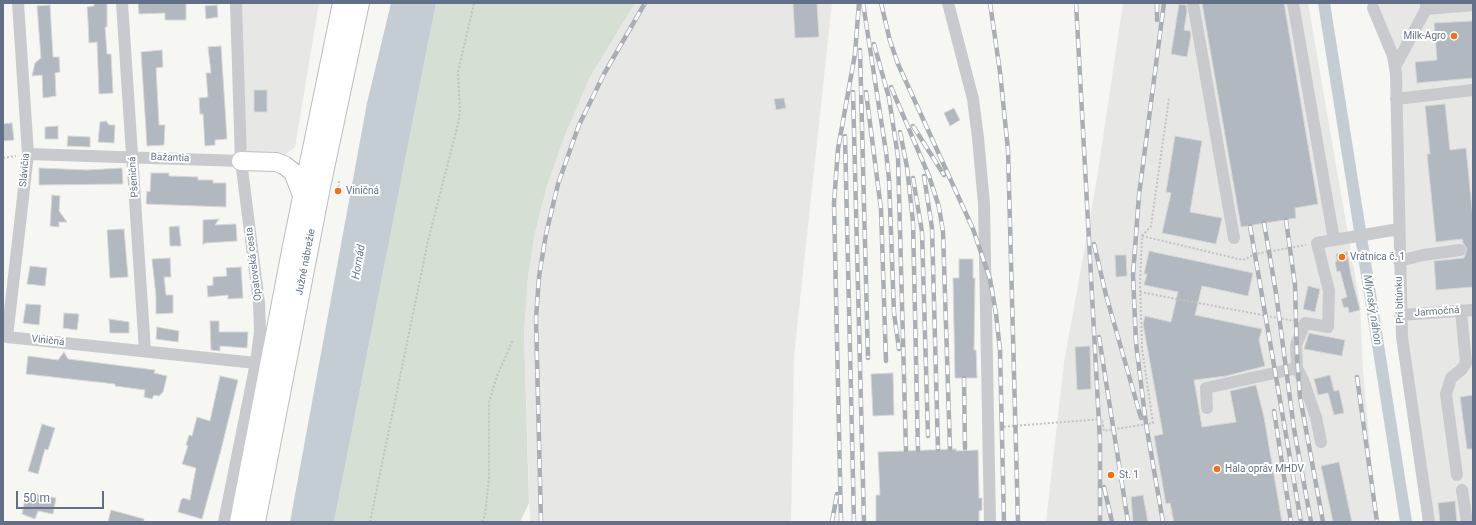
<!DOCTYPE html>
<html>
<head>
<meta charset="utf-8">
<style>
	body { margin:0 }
	#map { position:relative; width:1476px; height:525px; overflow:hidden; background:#f6f7f2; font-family:Roboto,sans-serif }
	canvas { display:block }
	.frame { position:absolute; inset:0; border:4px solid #627087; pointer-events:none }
	.scale { position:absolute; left:16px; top:491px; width:88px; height:18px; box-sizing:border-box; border:2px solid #627087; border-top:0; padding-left:5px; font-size:12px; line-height:14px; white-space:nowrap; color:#627087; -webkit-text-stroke:3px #fff; paint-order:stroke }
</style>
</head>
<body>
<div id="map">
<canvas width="1476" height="525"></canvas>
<div class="frame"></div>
<div class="scale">50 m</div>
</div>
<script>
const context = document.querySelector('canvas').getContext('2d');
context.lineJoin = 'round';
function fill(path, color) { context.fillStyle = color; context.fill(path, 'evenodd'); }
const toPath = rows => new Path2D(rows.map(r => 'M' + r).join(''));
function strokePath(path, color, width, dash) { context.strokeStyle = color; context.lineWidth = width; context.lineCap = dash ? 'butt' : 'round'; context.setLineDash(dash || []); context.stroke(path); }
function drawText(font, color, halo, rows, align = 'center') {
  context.font = font + ' Roboto,sans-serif'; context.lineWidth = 4; context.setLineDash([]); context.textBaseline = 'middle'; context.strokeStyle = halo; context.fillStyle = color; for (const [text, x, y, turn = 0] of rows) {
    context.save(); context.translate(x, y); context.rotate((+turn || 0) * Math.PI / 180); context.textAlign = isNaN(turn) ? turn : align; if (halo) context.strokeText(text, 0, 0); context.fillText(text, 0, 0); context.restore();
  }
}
const built = toPath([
	[236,3,319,3,295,147,276,162,241,161],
	[635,3,832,3,794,356,791,522,530,522,524,333,528,277,535,233,547,186,565,135,590,77],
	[1123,3,1308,3,1360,304,1363,371,1377,522,1046,522,1064,363,1097,178],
	[1372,3,1473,3,1473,522,1429,522,1400,315,1396,74]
]);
const green = toPath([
	[436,3,635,3,590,77,565,135,547,186,535,233,528,277,524,333,529,503,520,522,334,522]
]);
const water = toPath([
	[391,3,436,3,334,522,290,522,367,103]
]);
const canal = toPath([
	[1324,3,1406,522]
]);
const building = toPath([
	[94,3,107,3,107,27,105,27,107,54,111,54,113,93,99,94,97,42,89,43,88,21,87,7,94,6,94,3],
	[138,3,186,3,186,20,165,20,165,13,139,14,138,3],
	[793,3,817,3,819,37,795,38,793,3],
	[1202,3,1284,3,1318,204,1295,208,1296,218,1241,227,1202,3],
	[1179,4,1186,5,1187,11,1184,30,1190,31,1191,35,1187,57,1171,54,1179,4],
	[50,5,53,57,59,57,60,72,55,73,56,96,43,98,42,75,32,76,35,63,41,58,37,6,50,5],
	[217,5,218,17,206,19,205,6,217,5],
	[1473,21,1473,78,1417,83,1415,62,1437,60,1434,23,1473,21],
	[221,46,227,139,215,140,215,145,205,146,203,114,200,114,199,98,208,97,206,73,211,73,208,47,221,46],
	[162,50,163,67,156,68,159,125,165,125,164,145,147,146,141,52,162,50],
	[254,90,267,90,267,112,254,112,254,90],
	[784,98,786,108,776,110,774,99,784,98],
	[1445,104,1450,150,1466,148,1473,218,1473,287,1436,290,1434,261,1464,258,1467,249,1463,243,1462,239,1436,242,1427,154,1430,154,1425,106,1445,104],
	[954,108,960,120,950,126,944,113,954,108],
	[106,121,109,125,115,125,114,143,98,142,100,122,106,121],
	[12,123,14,140,3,141,3,124,12,123],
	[58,126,58,139,45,139,45,127,58,126],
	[68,136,90,137,90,147,67,146,68,136],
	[1175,136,1202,141,1190,212,1222,218,1216,244,1162,233,1171,193,1166,192,1175,136],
	[39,168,87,170,122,168,123,184,39,185,39,168],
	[151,173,169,173,169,176,198,177,198,180,213,180,213,183,226,183,226,207,146,204,147,191,150,192,151,173],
	[52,195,60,196,59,211,67,222,59,222,59,227,50,226,52,195],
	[219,219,215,225,236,224,237,241,205,243,203,245,203,220,219,219],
	[179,226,181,246,170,246,169,227,179,226],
	[124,229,128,277,110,278,107,230,124,229],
	[1149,251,1253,273,1248,296,1202,286,1195,315,1262,329,1259,340,1265,366,1226,376,1194,380,1202,427,1236,422,1230,391,1256,385,1264,417,1282,522,1174,522,1170,503,1166,504,1154,436,1163,434,1143,324,1145,316,1171,322,1178,292,1144,285,1147,274,1144,274,1149,251],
	[1347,252,1351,275,1360,310,1349,313,1348,307,1344,308,1341,299,1347,297,1340,271,1337,272,1335,262,1337,261,1336,254,1347,252],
	[1115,255,1126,255,1127,276,1116,277,1115,255],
	[170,258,171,277,164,277,166,295,173,295,173,313,156,314,156,296,152,259,170,258],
	[959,259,973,259,973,278,975,278,974,350,976,350,977,378,955,378,953,278,959,278,959,259],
	[30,266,47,268,45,286,27,284,30,266],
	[241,267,243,298,228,299,228,295,208,297,207,286,213,285,213,277,227,276,226,268,241,267],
	[1308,286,1320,289,1315,312,1303,309,1308,286],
	[26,304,41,305,39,325,23,323,26,304],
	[64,313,79,314,77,330,63,328,64,313],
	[109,319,129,322,129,333,110,333,109,319],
	[210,321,219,321,219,332,248,332,247,348,220,346,220,351,211,350,210,321],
	[157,327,179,331,178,342,156,339,157,327],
	[1309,333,1345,340,1342,356,1304,349,1309,333],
	[1090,346,1091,389,1077,390,1075,347,1090,346],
	[64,352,68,359,155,370,154,373,167,376,163,392,159,396,154,395,152,399,144,397,145,390,115,386,115,384,26,374,28,356,58,360,64,352],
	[893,373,894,415,873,416,871,374,893,373],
	[1330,375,1334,391,1339,390,1344,413,1334,415,1328,393,1318,395,1314,379,1330,375],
	[220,376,238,380,221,450,202,519,178,512,181,500,183,498,190,500,196,468,182,464,188,446,186,445,189,435,192,436,197,417,210,421,220,376],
	[1473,395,1473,449,1467,449,1460,397,1473,395],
	[42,424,55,428,48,450,45,449,38,474,28,471,42,424],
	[956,449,956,451,978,450,979,498,982,498,982,510,979,511,979,522,876,522,876,495,880,495,878,452,956,449],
	[1339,462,1352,522,1333,522,1321,466,1339,462],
	[37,494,56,498,53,514,38,511,35,519,22,514,25,499,35,501,37,494],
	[1143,495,1148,522,1133,522,1131,497,1143,495],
	[1455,501,1457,522,1440,522,1438,503,1455,501],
	[111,510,144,519,144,522,108,522,111,510]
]);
const path = toPath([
	[3,158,16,156],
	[338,191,339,180],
	[1142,236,1243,260,1255,254,1306,245],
	[1140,292,1294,321],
	[1000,427,1102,419,1104,431,1153,423,1142,348,1140,283,1142,236,1151,226,1169,98],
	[370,522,428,241,458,124,460,112,458,72,474,3],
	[482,522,485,515,489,478,489,402,497,376,513,340]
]);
const minor = toPath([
	[18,3,28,154,7,337,256,363],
	[122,3,145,351],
	[948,3,973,99,978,138,984,204,990,522],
	[1193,3,1234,238],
	[1293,3,1334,240,1399,229],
	[1373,8,1393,56,1396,74,1402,337,1429,522],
	[1426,9,1473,5],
	[1395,67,1426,9,1426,3],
	[1396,99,1473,90],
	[28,154,241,161],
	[1399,261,1423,255,1460,250],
	[1400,315,1473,310],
	[1207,408,1206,388,1297,368],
	[1321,442,1316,417,1303,380,1297,368,1296,345,1305,323,1328,327,1329,291,1317,243,1334,240],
	[1457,475,1446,394,1451,378,1462,369,1466,363,1461,311],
	[1462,490,1467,522],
	[224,522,256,363,260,331,259,303,241,161,236,3]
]);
const highway = toPath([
	[241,161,276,162,284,165,293,172,302,195],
	[239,522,292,246,342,3],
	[256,522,321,187,360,3]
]);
const rail = toPath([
	[863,3,886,152,889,179,894,313,899,349],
	[881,3,890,41,898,64,973,229,990,279,996,314,1000,350,1004,522],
	[990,3,1000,72,1008,150,1018,522],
	[1076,3,1100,441,1100,522],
	[1157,3,1157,20],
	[874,44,889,98,898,157,906,450],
	[860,50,868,358],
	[891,87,929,176,939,207,943,232,950,449],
	[853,92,864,522],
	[866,92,881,209,886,361],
	[913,126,944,175],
	[900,132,907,167,913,222,918,450],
	[845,136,854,522],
	[924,176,932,228,938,449],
	[913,178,922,232,928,436],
	[1286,220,1295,285,1297,356,1300,397,1323,522],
	[1264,223,1276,293,1294,429,1311,522],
	[1250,226,1301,522],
	[1094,244,1106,295,1141,418],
	[1099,337,1128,522],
	[1357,377,1377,522],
	[964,378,965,448],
	[1274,411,1291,522],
	[1104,487,1112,522],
	[541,522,536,318,539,277,546,234,558,184,579,125,604,74,645,3],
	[832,522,837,494],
	[841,522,834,203,838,149,855,54,859,3],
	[1163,522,1146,424,1136,343,1133,275,1139,195,1164,3]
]);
const markers = [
	[1454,36,4,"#f56e14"],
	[338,191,4,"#f56e14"],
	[1342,257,4,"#f56e14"],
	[1217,469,4,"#f56e14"],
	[1111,475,4,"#f56e14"]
];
const poiNames = [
	["Milk-Agro",1446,36,"right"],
	["Viničná",346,191],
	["Vrátnica č. 1",1350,257],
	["Hala opráv MHDV",1225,469],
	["St. 1",1119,475]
];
const streetNames = [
	["Bažantia",170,158,2],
	["Slávičia",25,170,-85],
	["Pšeničná",134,177,-94],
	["Južné nábrežie",306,262,-79],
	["Opatovská cesta",254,264,-97],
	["Pri bitúnku",1400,300,-92],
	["Jarmočná",1437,312,-4],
	["Viničná",48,341,6]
];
const waterNames = [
	["Hornád",359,262,-80],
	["Mlynský náhon",1372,310,81]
];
fill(built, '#e7e7e6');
fill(green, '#d6dfd3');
fill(water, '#c5cdd4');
strokePath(canal, '#c5cdd4', 12);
fill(building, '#b2b8bf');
strokePath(building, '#d7d8d5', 1);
strokePath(highway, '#bbbdc1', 20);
strokePath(path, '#c0c2c4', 2, [2, 2]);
strokePath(minor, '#c8cace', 12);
strokePath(highway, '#fff', 18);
strokePath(rail, '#a9adb4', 4.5);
strokePath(rail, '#fff', 3, [9]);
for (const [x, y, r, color] of markers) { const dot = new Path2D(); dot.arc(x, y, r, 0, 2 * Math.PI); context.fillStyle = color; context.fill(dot); strokePath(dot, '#fff', 1.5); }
drawText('10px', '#627087', '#fff', poiNames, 'left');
drawText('10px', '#627087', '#fff', streetNames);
drawText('italic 11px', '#63798b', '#fff', waterNames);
</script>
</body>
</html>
